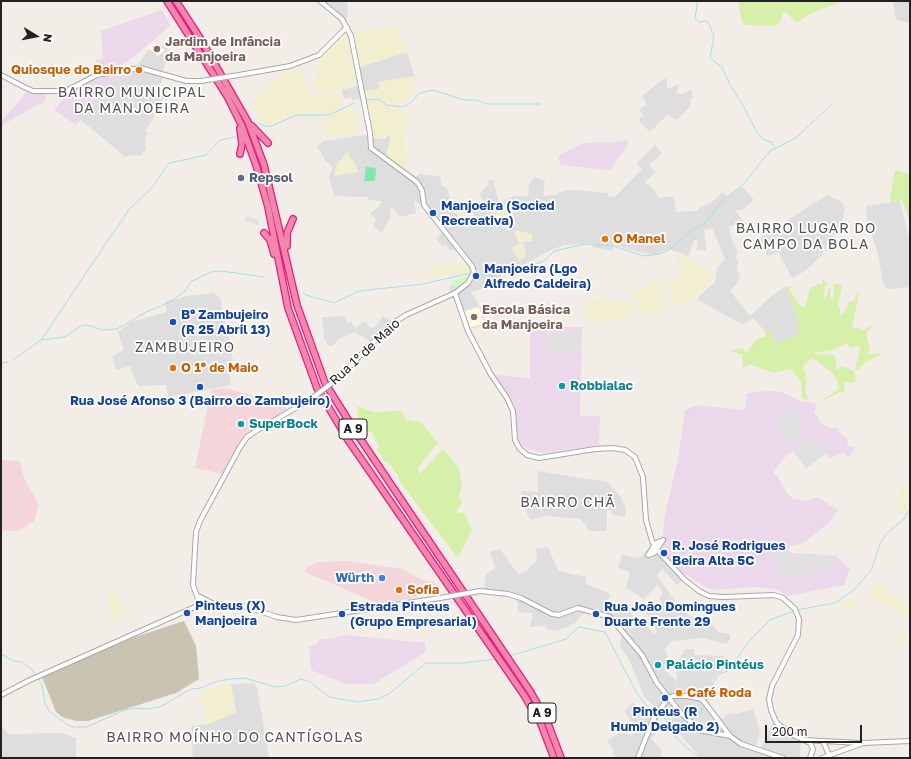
<!DOCTYPE html>
<html>
<head>
<meta charset="utf-8">
<style>
	body { margin:0 }
	#map { position:relative; width:911px; height:759px; overflow:hidden; background:#f2ede7; font-family:"Golos Text",sans-serif }
	canvas { display:block }
	.frame { position:absolute; inset:0; border:2px solid #212121; pointer-events:none }
	.north { position:absolute; left:16px; top:16px; width:40px; height:40px; -webkit-text-stroke:3px #fff; paint-order:stroke; rotate:100deg; font-size:11px; font-weight:700; line-height:16px; text-align:center; color:#212121 }
	.north::after { content:''; display:block; margin:auto; width:14px; height:18px; background:#212121; clip-path:polygon(50% 0,100% 100%,50% 72%,0 100%) }
	.scale { position:absolute; left:765px; top:725px; width:97px; height:18px; box-sizing:border-box; border:2px solid #212121; border-top:0; padding-left:5px; font-size:12px; line-height:14px; white-space:nowrap; color:#212121; -webkit-text-stroke:3px #fff; paint-order:stroke }
</style>
</head>
<body>
<div id="map">
<canvas width="911" height="759"></canvas>
<div class="frame"></div>
<div class="north">N</div>
<div class="scale">200 m</div>
</div>
<script>
const context = document.querySelector('canvas').getContext('2d');
context.lineJoin = 'round';
function fill(path, color) { context.fillStyle = color; context.fill(path, 'evenodd'); }
const toPath = rows => new Path2D(rows.map(r => 'M' + r).join(''));
function strokePath(path, color, width, dash) { context.strokeStyle = color; context.lineWidth = width; context.lineCap = dash ? 'butt' : 'round'; context.setLineDash(dash || []); context.stroke(path); }
function drawText(font, color, halo, rows, align = 'center') {
  context.font = font + ' "Golos Text",sans-serif'; context.lineWidth = 3.5; context.setLineDash([]); context.textBaseline = 'middle'; context.strokeStyle = halo; context.fillStyle = color; for (const [text, x, y, turn = 0] of rows) {
    context.save(); context.translate(x, y); context.rotate((+turn || 0) * Math.PI / 180); context.textAlign = isNaN(turn) ? turn : align; if (halo) context.strokeText(text, 0, 0); context.fillText(text, 0, 0); context.restore();
  }
}
const residential = toPath([
	[324,1,347,1,348,9,347,20],
	[893,1,910,1,910,23,896,20],
	[154,42,172,51,171,57,167,59,163,70,163,78,158,89,164,96,158,111,145,131,148,134,145,138,146,149,141,156,132,155,125,157,80,119,124,69,137,66],
	[407,52,414,76,379,89,361,92,362,99,352,100,351,97,344,99,342,90,363,84,360,67],
	[667,76,667,89,679,84,677,93,681,94,691,90,693,96,689,101,692,104,677,120,668,114,650,132,638,120,643,115,639,110,647,104,642,96],
	[372,134,373,138,386,139,387,136,391,136,386,157,414,178,419,174,439,176,441,179,441,185,447,188,451,202,450,211,457,213,469,212,483,201,480,193,489,184,488,181,493,180,499,203,514,196,527,196,529,189,528,187,534,177,545,181,543,196,556,195,564,191,575,190,608,193,608,196,615,197,642,169,637,163,655,145,662,153,649,165,656,172,645,182,656,192,658,198,673,196,676,212,698,211,698,209,711,203,722,192,728,197,742,187,754,200,744,209,735,211,744,222,729,227,731,238,738,251,736,257,739,262,737,265,738,267,736,269,738,273,740,273,738,282,730,291,750,316,770,297,786,286,795,310,799,326,797,334,794,337,777,344,770,332,764,330,753,318,743,325,698,300,700,295,715,282,717,268,725,259,712,228,704,230,707,251,696,250,698,241,694,240,688,257,682,253,671,250,667,249,658,254,650,255,614,245,612,251,592,247,593,243,565,245,553,249,523,265,512,267,513,272,508,275,501,275,502,282,499,284,471,292,483,311,485,324,466,331,449,287,454,281,463,279,470,275,472,271,457,250,450,250,446,245,443,247,436,238,442,232,423,206,414,201,416,213,400,217,393,207,390,208,391,216,382,233,373,226,376,220,370,213,379,207,382,201,369,200,368,197,334,196,329,176,333,167,325,160,317,146,323,141],
	[827,195,842,202,845,209,843,218,821,256,805,271,792,278,778,252,768,257,760,238],
	[900,201,910,242,910,287,893,289,886,288,883,283,878,254,867,221,866,206],
	[213,293,221,298,221,307,227,328,233,361,229,374,231,385,168,397,166,385,138,386,130,366,116,370,112,356,124,350,118,332,123,328,131,322,167,312,165,302,187,296],
	[345,316,348,323,352,322,354,328,366,321,368,327,374,328,383,316,393,322,371,342,355,332,340,338,332,346,328,345,324,338,322,317],
	[538,471,607,482,621,497,626,508,625,517,613,515,611,510,607,510,607,531,590,531,581,519,546,516,530,520,523,504,521,491,538,492],
	[548,547,558,571,586,577,586,584,610,594,606,608,615,613,616,605,624,606,633,616,628,624,632,629,640,621,655,634,657,631,646,613,661,602,660,598,663,592,657,585,644,599,626,588,630,573,618,567,622,554,635,558,642,556,648,551,659,556,682,580,677,585,662,569,657,575,683,613,686,611,689,615,697,619,709,622,718,632,730,634,730,640,726,644,703,638,672,641,665,649,668,657,667,665,664,669,677,682,677,671,674,669,685,649,694,649,695,655,722,656,728,660,727,667,713,678,708,702,722,719,729,713,736,714,753,709,760,732,756,746,761,748,773,722,780,721,801,736,800,758,701,758,658,709,645,698,628,657,620,647,622,634,608,618,587,612,582,615,575,623,557,631,547,629,545,626,530,627,533,613,518,612,517,599,496,593,484,593,486,575,495,568,490,552,500,549,518,574,525,572,537,561,536,549],
	[254,683,257,687,269,758,193,758,191,726,208,724,236,712,231,684],
	[633,703,653,715,667,728,664,733,660,729,651,738,662,751,660,758,614,758,613,749,607,741,619,733,632,735,637,729,624,711],
	[1,725,8,734,61,733,76,738,76,758,1,758]
]);
const commercial = toPath([
	[225,388,280,403,289,410,249,433,239,444,223,474,195,468,211,390],
	[1,460,20,461,24,478,39,505,34,521,18,531,1,530],
	[347,561,403,569,424,581,435,582,438,591,406,599,379,604,305,572,307,567,319,562]
]);
const industrial = toPath([
	[162,10,171,25,131,59,112,71,99,71,96,60,103,59,101,31],
	[119,74,76,125,54,110,68,93,91,80],
	[26,91,47,94,43,106,40,103,1,126,1,121,19,102],
	[627,140,629,143,610,170,561,165,558,156,583,143,616,142],
	[530,327,582,327,580,416,600,416,599,445,544,453,527,449,520,444,517,438,515,405,495,375,530,378],
	[769,391,781,392,801,401,815,403,816,408,814,412,822,424,830,428,837,428,843,436,847,438,848,446,855,447,850,456,847,456,843,452,831,458,826,454,806,468,793,451,784,458,773,473,778,477,787,493,793,499,807,501,817,497,838,510,829,523,809,539,800,544,790,546,789,550,790,553,836,556,850,569,844,585,788,596,775,589,753,587,714,590,705,587,687,575,686,576,662,551,664,520,679,453,685,410,697,405,745,410,747,393],
	[346,635,415,642,425,642,426,652,373,684,345,684,311,670,309,646,315,645,320,639,328,639]
]);
const education = toPath([
	[154,42,165,50,158,56,148,48],
	[479,307,484,323,469,328,464,311]
]);
const construction = toPath([
	[184,621,196,646,199,679,176,693,88,721,76,721,62,717,56,712,42,677,129,639]
]);
const farmland = toPath([
	[396,26,407,52,360,67,353,33],
	[337,39,347,39,357,84,315,94,314,92,315,79,319,72,320,59],
	[301,67,309,97,336,91,344,106,330,113,291,114,272,123,264,124,253,108,254,102,274,79],
	[414,76,416,86,406,103,393,101,392,106,390,105,379,98,366,98,364,91,379,89,378,82],
	[377,99,383,102,387,107,399,108,408,113,403,144,407,152,406,171,386,157,391,136,387,136,386,139,373,138,366,101],
	[353,108,358,130,351,135,341,135,327,140,321,119],
	[347,152,354,162,358,172,335,176,334,173,337,164],
	[503,204,509,217,502,224,492,213],
	[473,212,476,221,459,223,457,213],
	[515,230,532,234,532,241,519,243,515,235],
	[523,243,526,256,520,261,511,248],
	[674,253,681,254,696,265,709,270,712,272,712,281,694,297,667,308,672,295,665,286,665,281,682,275],
	[465,261,472,271,461,275,451,274,428,277,427,268,441,265,463,265,461,263],
	[656,282,662,284,664,287,662,300,665,301,664,308,652,314,637,315,639,305,632,292],
	[609,299,610,303,623,299,624,303,632,301,635,306,634,313,614,321,595,321,585,317,584,314,587,300],
	[909,433,910,433,910,464,906,462],
	[901,485,910,487,910,498,908,509,901,515,897,507],
	[877,583,910,608,908,619,872,598,871,595],
	[119,590,123,616,113,620,106,596,112,595],
	[853,596,853,602,859,606,847,613,841,606],
	[902,632,908,636,903,645,894,640],
	[228,683,231,684,236,712,208,724,200,694,205,690]
]);
const grass = toPath([
	[738,1,843,1,810,14,797,23,785,12,782,12,781,21,775,26,745,25,742,22],
	[895,170,910,174,910,220,901,198,900,201,891,202,890,198],
	[823,280,827,283,824,292,824,297,827,296,829,287,831,289,830,296,833,299,834,291,833,285,837,283,842,287,838,305,840,309,840,316,846,310,849,302,854,301,858,291,859,292,852,330,857,327,864,330,874,324,866,333,870,351,866,355,881,353,881,355,867,361,857,371,855,369,860,349,859,346,854,346,851,349,847,343,833,350,814,353,815,354,835,355,837,370,842,366,854,371,857,380,851,383,844,381,845,393,840,392,824,400,823,398,827,397,839,389,838,382,833,374,816,360,811,359,803,366,807,379,805,391,809,401,801,398,802,393,801,382,791,369,773,373,750,364,743,368,742,354,732,352,731,350,743,348,746,353,756,340,766,336,764,330,770,332,777,343,794,337,797,334,799,326,795,310,786,286,791,287,790,290,799,305,805,308,810,288,819,284,822,285],
	[357,406,373,412,402,411,406,420,421,422,438,443,417,469,420,474,443,449,459,468,462,486,459,495,462,503,456,512,464,513,472,530,458,558,400,482,398,476,388,462,385,462,376,449,379,447,372,432,368,432,358,416]
]);
const park = toPath([
	[470,275,464,284,454,287,452,284,454,281]
]);
const pitch = toPath([
	[366,167,376,168,375,181,364,181]
]);
const parking = toPath([
	[247,216,259,220,258,225,245,221],
	[581,331,581,352,547,353,547,332],
	[786,407,791,409,804,430,800,437,788,446,775,424,782,420],
	[811,435,829,452,806,468,793,451,803,444],
	[789,550,790,553,828,555,833,562,827,570,818,573,780,575,773,555]
]);
const stream = toPath([
	[696,1,697,6,695,18,699,22,706,21,709,24,714,36,710,58,722,67,731,87,741,102,758,134,764,140,771,142,774,147],
	[367,100,378,99,387,105,403,107,409,104,420,93,433,90,464,100,477,100,487,104,540,104],
	[259,123,264,126,272,126,296,115,329,115,354,103],
	[476,274,493,276,512,267,528,267,544,261,554,251,585,244,613,246,644,256,660,254,669,250,693,230,705,223,725,198,742,186,770,151,796,138,832,104],
	[303,294,334,303,359,291,423,284,471,273],
	[41,340,65,337,81,326,88,325,102,330,117,329,146,312,170,302,185,291,192,281,211,272,221,271,264,277],
	[13,360,41,340,130,208,151,189,169,163,206,155,220,140,235,137],
	[1,363,8,362],
	[797,610,835,603,854,590,872,569,880,543,887,533,905,518,910,509],
	[1,654,13,661,22,662,31,669,36,676],
	[510,656,566,639,579,627,605,632,635,690,644,703,656,713],
	[38,678,42,685,45,703,49,711,68,725,73,727,87,727,122,711,134,708,146,709,160,707,191,689,200,688,218,681,231,679,245,678,275,687,285,686,301,679,310,682,329,697,358,702,377,699,389,694,426,663,463,663,497,659],
	[705,702,716,677,719,674,728,671,749,641,770,620,794,611],
	[659,715,665,719,675,736,687,748,701,758],
	[691,720,700,713,704,705],
	[671,726,686,720]
]);
const tertiary = toPath([
	[320,1,342,19,351,36,370,133,371,148,417,182,422,190,424,205,472,266,474,272,468,283,455,293,406,315,395,322,367,348,341,376],
	[1,75,24,87,33,91,66,91,97,75,140,68,186,81,201,81],
	[239,75,290,66,319,55,347,27],
	[455,293,468,331,490,373,507,398,513,411,515,440,520,449,527,455,539,458,595,449,613,448,625,450,635,457,643,477,646,520,652,541,657,550,685,580,699,591,709,596,724,597,774,595,783,598,795,609,799,619,798,635,772,686,769,699,771,710,776,722,785,731,810,743,813,749,810,758],
	[648,555,654,553,663,540],
	[648,555,656,543,663,540],
	[480,591,508,594,521,598,552,614,559,615,578,608,610,617,642,655,657,683,680,712,699,730,730,736],
	[198,596,212,603],
	[197,606,198,599,193,585,196,532,200,521,240,447,247,437,256,431,311,399],
	[1,695,30,680,197,606,216,604,248,607,277,617,296,620,440,598],
	[668,698,673,696,687,696,702,699,730,736,741,744,783,758],
	[805,740,860,743],
	[823,741,829,755],
	[638,758,653,720,668,698],
	[822,758,863,743,910,741]
]);
const motorway = toPath([
	[167,1,227,96,242,126,257,168,268,207,288,308,317,388,348,440,524,695,541,724,554,758],
	[176,1,200,38,248,122,264,165,297,305,325,383,357,434,530,691,547,721,561,758],
	[252,126,268,143],
	[240,128,242,144,240,154],
	[264,233,270,240,274,254],
	[287,246,287,233,293,219]
]);
const tertiaryBridge = toPath([
	[201,81,239,75],
	[311,399,341,376],
	[440,598,480,591]
]);
const markers = [
	[157,49,4,"#8d6e63"],
	[139,70,4,"#e8710a"],
	[241,178,4,"#5c6f8a"],
	[433,213,4,"#1a4fb4"],
	[605,239,4,"#e8710a"],
	[476,276,4,"#1a4fb4"],
	[474,317,4,"#8d6e63"],
	[173,322,4,"#1a4fb4"],
	[173,368,4,"#e8710a"],
	[562,386,4,"#0f9aa8"],
	[200,387,4,"#1a4fb4"],
	[241,424,4,"#0f9aa8"],
	[664,553,4,"#1a4fb4"],
	[382,578,4,"#3f7fe0"],
	[399,590,4,"#e8710a"],
	[187,613,4,"#1a4fb4"],
	[342,614,4,"#1a4fb4"],
	[596,614,4,"#1a4fb4"],
	[658,665,4,"#0f9aa8"],
	[679,693,4,"#e8710a"],
	[665,698,4,"#1a4fb4"]
];
const shields = [
	[353,429,28],
	[542,713,28]
];
const shieldNames = [
	["A 9",353,429],
	["A 9",542,713]
];
const educationNames = [
	["Jardim de Infância",165,42],
	["da Manjoeira",165,57],
	["Escola Básica",482,310],
	["da Manjoeira",482,325]
];
const foodNames = [
	["Quiosque do Bairro",131,70,"right"],
	["O Manel",613,239],
	["O 1º de Maio",181,368],
	["Sofia",407,590],
	["Café Roda",687,693]
];
const serviceNames = [
	["Repsol",249,178]
];
const transitNames = [
	["Manjoeira (Socied",441,206],
	["Recreativa)",441,221],
	["Manjoeira (Lgo",484,269],
	["Alfredo Caldeira)",484,284],
	["Bº Zambujeiro",181,315],
	["(R 25 Abril 13)",181,330],
	["Rua José Afonso 3 (Bairro do Zambujeiro)",200,401,"center"],
	["R. José Rodrigues",672,546],
	["Beira Alta 5C",672,561],
	["Pinteus (X)",195,606],
	["Manjoeira",195,621],
	["Estrada Pinteus",350,607],
	["(Grupo Empresarial)",350,622],
	["Rua João Domingues",604,607],
	["Duarte Frente 29",604,622],
	["Pinteus (R",665,712,"center"],
	["Humb Delgado 2)",665,727,"center"]
];
const streetNames = [
	["Rua 1º de Maio",365,352,-43]
];
const cultureNames = [
	["Robbialac",570,386],
	["SuperBock",249,424],
	["Palácio Pintéus",666,665]
];
const shopNames = [
	["Würth",374,578]
];
const neighbourhoodNames = [
	["BAIRRO MUNICIPAL",132,93],
	["DA MANJOEIRA",132,109],
	["BAIRRO LUGAR DO",806,229],
	["CAMPO DA BOLA",806,245],
	["ZAMBUJEIRO",185,348],
	["BAIRRO CHÃ",568,503],
	["BAIRRO MOÍNHO DO CANTÍGOLAS",235,738]
];
fill(residential, '#dfdede');
fill(commercial, '#f4d5d9');
fill(industrial, '#ecd8eb');
fill(education, '#fffbe3');
fill(construction, '#c8c4b1');
fill(farmland, '#f2efd1');
fill(grass, '#d7f0a9');
fill(park, '#c6ffc1');
fill(pitch, '#7ee8ae');
fill(parking, '#e1e1e1');
strokePath(stream, '#a3dfe4', 1);
strokePath(tertiary, '#a8a8a8', 6);
strokePath(motorway, '#ed1782', 8);
strokePath(tertiary, '#fff', 4);
strokePath(motorway, '#f088ac', 5.5);
strokePath(tertiaryBridge, '#a8a8a8', 6, []);
strokePath(tertiaryBridge, '#fff', 4);
for (const [x, y, r, color] of markers) { const dot = new Path2D(); dot.arc(x, y, r, 0, 2 * Math.PI); context.fillStyle = color; context.fill(dot); strokePath(dot, '#fff', 1.5); }
for (const [x, y, w] of shields) { const box = new Path2D(); box.roundRect(x - w / 2, y - 10, w, 20, 3); context.fillStyle = '#fff'; context.fill(box); strokePath(box, '#212121', 1); }
drawText('bold 12px', '#212121', null, shieldNames);
drawText('bold 13px', '#785e54', '#fff', educationNames, 'left');
drawText('bold 13px', '#c56008', '#fff', foodNames, 'left');
drawText('bold 13px', '#4e5e75', '#fff', serviceNames, 'left');
drawText('bold 13px', '#164399', '#fff', transitNames, 'left');
drawText('13px', '#212121', '#fff', streetNames);
drawText('bold 13px', '#0d838f', '#fff', cultureNames, 'left');
drawText('bold 13px', '#366cbe', '#fff', shopNames, 'right');
context.letterSpacing = '1px';
drawText('14px', '#545454', '#fff', neighbourhoodNames);
context.letterSpacing = '0px';
</script>
</body>
</html>
